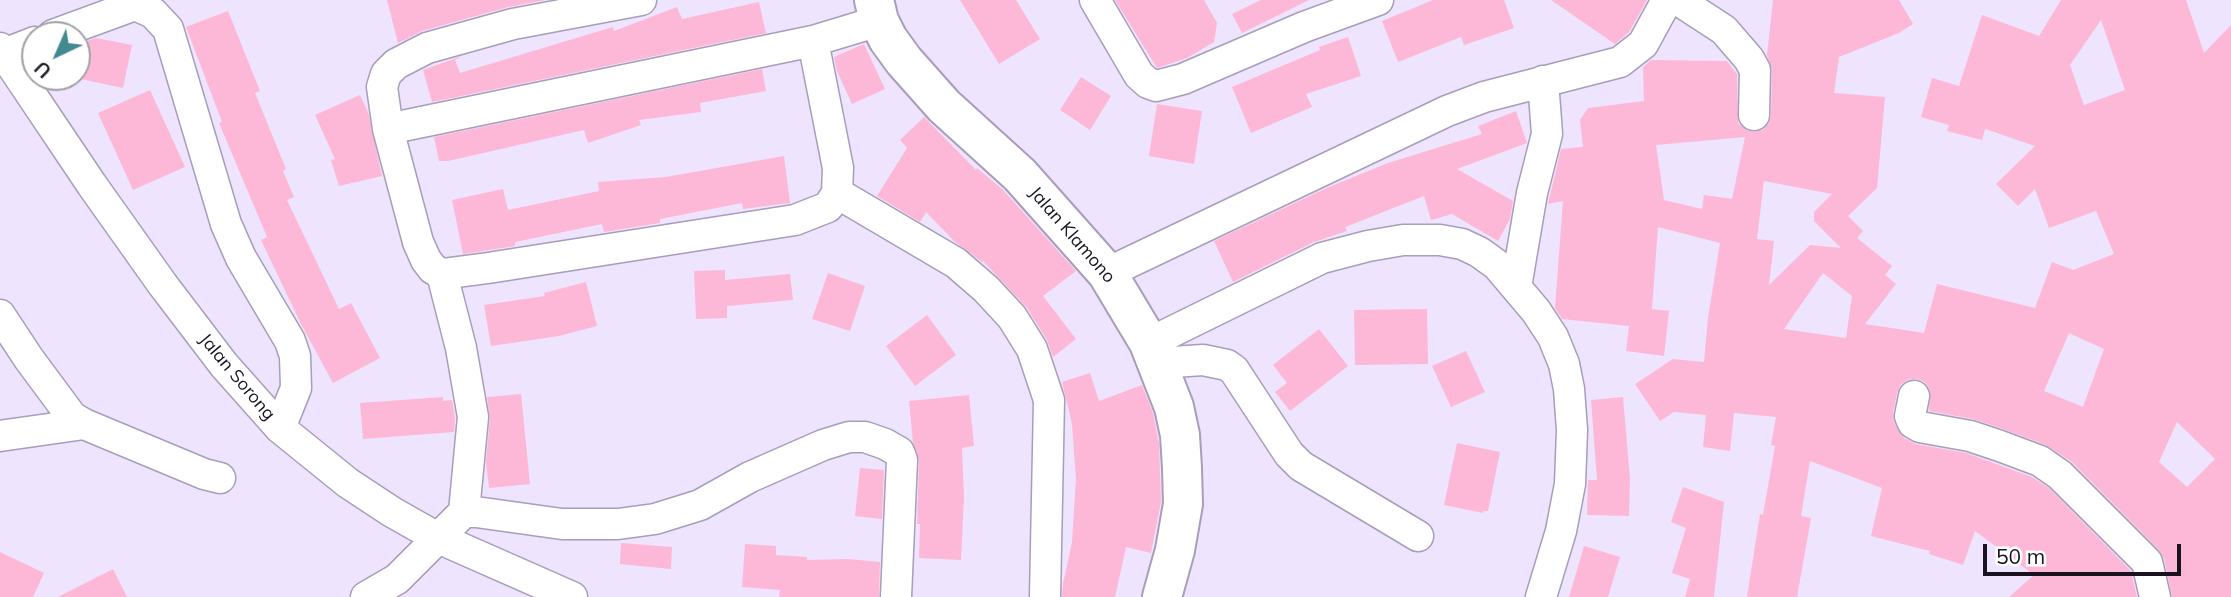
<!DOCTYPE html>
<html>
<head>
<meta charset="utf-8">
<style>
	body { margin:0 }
	#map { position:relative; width:2231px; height:597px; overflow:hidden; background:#eee4fd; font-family:Mulish,sans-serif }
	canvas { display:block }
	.north { position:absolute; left:21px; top:21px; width:70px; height:70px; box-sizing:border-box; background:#fff; border:2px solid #a3a1a5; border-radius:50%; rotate:224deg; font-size:19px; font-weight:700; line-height:28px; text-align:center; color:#18131e }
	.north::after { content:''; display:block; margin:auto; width:24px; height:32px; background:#428990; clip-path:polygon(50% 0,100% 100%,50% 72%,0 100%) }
	.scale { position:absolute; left:1983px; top:544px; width:198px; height:32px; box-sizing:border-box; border:4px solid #18131e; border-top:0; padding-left:9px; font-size:21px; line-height:24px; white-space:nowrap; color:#18131e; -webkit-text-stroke:5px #fff; paint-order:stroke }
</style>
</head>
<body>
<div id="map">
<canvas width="2231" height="597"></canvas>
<div class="north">U</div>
<div class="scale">50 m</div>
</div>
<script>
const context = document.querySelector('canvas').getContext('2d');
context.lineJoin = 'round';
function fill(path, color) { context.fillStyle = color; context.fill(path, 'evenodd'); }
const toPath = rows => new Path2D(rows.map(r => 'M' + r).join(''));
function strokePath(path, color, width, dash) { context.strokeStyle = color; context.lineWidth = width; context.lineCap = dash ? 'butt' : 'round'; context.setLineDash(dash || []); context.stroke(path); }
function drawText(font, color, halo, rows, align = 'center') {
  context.font = font + ' Mulish,sans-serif'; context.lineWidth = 7; context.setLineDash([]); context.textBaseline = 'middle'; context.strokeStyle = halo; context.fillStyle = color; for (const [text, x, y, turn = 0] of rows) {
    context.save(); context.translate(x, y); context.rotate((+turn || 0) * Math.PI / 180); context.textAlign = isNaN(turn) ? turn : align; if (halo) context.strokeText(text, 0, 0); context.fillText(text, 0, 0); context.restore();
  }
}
const building = toPath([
	[387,0,546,0,508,7,422,31,398,43],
	[960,0,1016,0,1040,39,999,64],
	[1115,0,1204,0,1217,23,1214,42,1187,58,1157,68],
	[1261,0,1309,0,1242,33,1232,14],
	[1433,0,1504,0,1514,28,1464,45,1461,37,1398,62,1382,21],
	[1551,0,1647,0,1629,32,1615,44],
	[1773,0,1899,0,1913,24,1899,33,1839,57,1834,93,1885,97,1877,188,1848,216,1863,231,1857,238,1892,266,1885,275,1896,284,1865,324,1924,333,1937,284,2035,308,2052,262,2073,270,2114,254,2096,211,2049,228,2035,189,2018,206,1996,184,2035,146,1985,129,1982,140,1947,131,1949,125,1921,117,1932,78,1959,86,1982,15,2039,36,2061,0,2186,0,2204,53,2231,25,2231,597,2172,597,2164,558,2159,550,2072,462,2046,445,2006,430,1973,419,1929,411,1930,390,1925,382,1917,379,1909,379,1901,384,1897,393,1893,413,1894,422,1904,438,1916,444,1966,453,2032,477,2049,488,2131,571,2137,597,2009,597,2034,575,1975,531,1963,565,1929,554,1930,551,1871,536,1882,488,1810,461,1801,516,1811,518,1797,597,1747,597,1760,514,1763,515,1775,446,1771,445,1776,417,1734,413,1730,451,1703,447,1706,415,1674,412,1660,421,1635,384,1673,359,1704,362,1708,318,1720,243,1658,227,1652,309,1669,311,1664,356,1626,351,1629,326,1562,319,1555,308,1563,201,1548,204,1561,149,1583,147,1580,120,1588,108,1644,101,1643,67,1651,60,1727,61,1737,74,1738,123,1746,130,1754,132,1763,130,1769,123,1771,115,1772,70,1767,55],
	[2101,20,2125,90,2084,105,2070,65],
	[1745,137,1732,199,1704,195,1702,209,1664,200,1656,145],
	[1764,181,1832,194,1814,212,1814,221,1841,248,1810,245,1769,285,1774,241,1757,239],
	[1823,273,1852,296,1846,338,1784,329],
	[2069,333,2104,349,2083,407,2044,391],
	[2177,422,2215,459,2187,487,2159,462],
	[759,2,766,33,432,102,423,70,462,56,455,60,460,73,613,27,614,31,677,7,682,19],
	[228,11,260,91,255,93,286,169,283,171,294,197,287,200,339,309,351,303,380,358,333,383,301,324,261,240,267,237,219,123,222,122,186,27],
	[1348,37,1361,76,1306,94,1312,107,1251,133,1232,87,1320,50,1319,47],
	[96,38,132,45,123,88,76,78,84,42],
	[864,44,885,89,852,104,837,71,834,57],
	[762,69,766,91,700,103,701,112,639,120,641,125,588,143,584,130,448,161,439,161,434,137],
	[1081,77,1111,96,1090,130,1060,110],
	[150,90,185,167,133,190,98,113],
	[360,95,368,112,382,176,339,186,331,160,335,159,315,115],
	[1157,104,1202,111,1194,164,1149,156],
	[1516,111,1527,143,1457,169,1513,201,1510,219,1498,241,1452,214,1431,220,1424,196,1345,227,1347,231,1314,242,1233,282,1214,241,1329,187,1388,163,1482,134,1478,126],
	[924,117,976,170,977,168,1003,190,1076,271,1043,296,1076,339,1053,357,1047,340,1027,308,983,261,982,262,954,241,926,212,920,222,877,196,907,148,900,140],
	[784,156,790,203,743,209,742,203,660,219,660,223,604,232,602,224,515,242,515,246,463,254,452,200,503,189,508,210,599,191,598,182,666,177],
	[725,270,725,280,790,274,793,300,727,306,727,318,696,319,694,271],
	[828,273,865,286,850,331,812,319],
	[586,282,597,326,559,336,491,346,484,305,545,296,544,293],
	[1427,309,1428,364,1355,365,1354,310],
	[927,315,956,355,915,386,886,346],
	[1319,329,1348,366,1290,411,1275,392,1287,383,1273,365],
	[1466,351,1485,392,1451,407,1432,366],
	[1090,373,1099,401,1142,385,1153,413,1159,444,1161,502,1151,553,1126,547,1115,597,1062,597,1063,584,1072,542,1076,479,1072,424,1062,382],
	[521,394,530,484,489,488,486,463,490,418,487,397],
	[969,395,974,446,962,448,964,497,961,560,919,558,920,524,917,524,919,461,913,443,909,401],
	[443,397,443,401,452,400,455,418,454,432,363,439,360,403],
	[1623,397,1630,479,1629,516,1587,515,1588,480,1597,480,1591,400],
	[1457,443,1500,452,1488,511,1483,511,1483,513,1444,505],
	[860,468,884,470,882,519,855,516],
	[1683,487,1724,502,1714,597,1685,597,1690,579,1672,573,1686,528,1671,522],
	[621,543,672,547,671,569,620,564],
	[745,544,776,546,776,555,807,557,807,560,849,559,880,562,879,597,779,597,780,590,742,587],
	[1584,546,1620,557,1608,597,1569,597],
	[0,552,44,573,33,597,0,597],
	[113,569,127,597,58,597]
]);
const minor = toPath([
	[641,0,513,24,427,48,396,64,386,74,382,87,388,129,418,242,426,260,433,269,442,274,488,268,795,220,828,207,837,193,838,168,813,41,879,21],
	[1095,0,1139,75,1148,83,1156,86,1183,79,1304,27,1378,0],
	[1678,0,1724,30,1749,59,1755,70,1754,115],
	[53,35,135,5,153,13,168,29,226,224,241,258,290,341,295,356,296,388,280,428],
	[0,48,92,185,163,285,224,365,280,428,348,483,392,512,438,538,572,597],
	[4,54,35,42],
	[388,129,813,41],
	[837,193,956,263,986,289,1012,317,1032,349,1049,400,1045,597],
	[1107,273,1447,111,1484,97,1620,62,1643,44,1667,0],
	[442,274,461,348,473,417,464,512],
	[1516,287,1532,193,1547,134,1543,81],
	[0,315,29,359,72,417,84,424,204,474,220,478],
	[1149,343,1322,258,1368,246,1403,240,1440,240,1462,244,1479,252,1497,265,1536,311,1553,337,1564,364,1569,389,1572,430,1570,484,1561,531,1541,597],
	[1157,363,1203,360,1227,365,1234,370,1289,454,1301,466,1418,536],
	[1914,396,1910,416,1913,423,1920,427,1970,436,2000,446,2040,461,2060,475,2147,562,2155,597],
	[0,436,84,424],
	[366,597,397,579,464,512,476,512,562,524,618,524,655,519,700,505,750,477,823,445,849,437,865,437,885,444,899,452,902,460,896,597]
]);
const secondary = toPath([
	[874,0,879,21,888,39,904,61,944,106,1020,175,1107,273,1149,343,1174,407,1180,435,1182,468,1183,504,1175,550,1162,597]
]);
const streetNames = [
	["Jalan Klamono",1072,235,49],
	["Jalan Sorong",237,377,50]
];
fill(building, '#fdb8d7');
strokePath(minor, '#a89dba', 33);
strokePath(secondary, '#a89dba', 42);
strokePath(minor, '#fff', 30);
strokePath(secondary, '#fff', 38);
drawText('18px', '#18131e', '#fff', streetNames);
</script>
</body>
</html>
